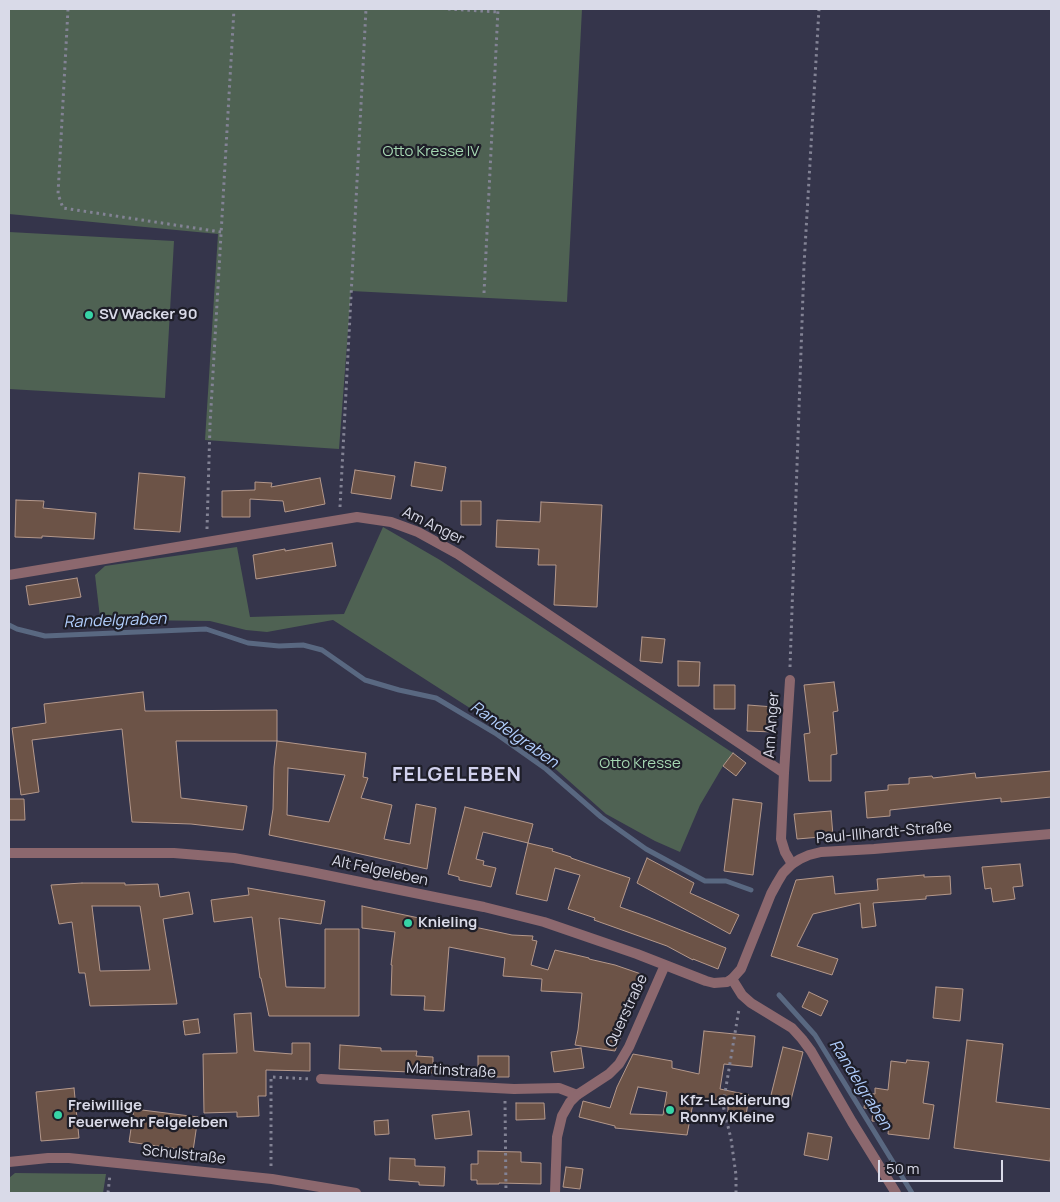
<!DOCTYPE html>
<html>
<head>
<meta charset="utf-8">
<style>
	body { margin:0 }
	#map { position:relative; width:1060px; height:1202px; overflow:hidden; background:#35354b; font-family:Manrope,sans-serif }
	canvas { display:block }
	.frame { position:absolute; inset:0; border:10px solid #d9dae8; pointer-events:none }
	.scale { position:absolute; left:878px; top:1160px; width:125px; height:22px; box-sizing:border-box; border:2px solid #d9dae8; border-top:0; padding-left:6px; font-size:15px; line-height:18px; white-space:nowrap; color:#d9dae8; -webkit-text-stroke:4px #1e1e28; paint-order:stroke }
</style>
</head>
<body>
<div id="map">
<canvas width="1060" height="1202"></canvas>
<div class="frame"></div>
<div class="scale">50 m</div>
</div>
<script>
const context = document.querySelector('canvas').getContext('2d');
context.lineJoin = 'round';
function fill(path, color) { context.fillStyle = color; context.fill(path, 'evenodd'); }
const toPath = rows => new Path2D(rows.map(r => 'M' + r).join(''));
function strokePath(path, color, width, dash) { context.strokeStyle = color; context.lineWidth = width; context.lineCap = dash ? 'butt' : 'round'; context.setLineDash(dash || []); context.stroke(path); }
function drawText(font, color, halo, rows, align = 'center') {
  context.font = font + ' Manrope,sans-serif'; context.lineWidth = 4.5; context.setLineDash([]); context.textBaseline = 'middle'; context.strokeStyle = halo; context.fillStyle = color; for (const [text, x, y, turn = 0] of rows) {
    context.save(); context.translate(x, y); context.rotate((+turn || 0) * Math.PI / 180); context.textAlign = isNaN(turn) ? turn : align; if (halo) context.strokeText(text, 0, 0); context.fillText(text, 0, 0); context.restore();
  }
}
const green = toPath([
	[9,9,582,9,567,302,351,291,339,449,205,440,218,234,9,214],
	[9,232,174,241,165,398,9,389],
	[383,527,440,560,733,753,723,766,700,805,680,852,655,841,606,814,532,748,333,620,267,632,246,630,210,621,134,620,101,626,95,575,105,566,237,547,250,617,344,614],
	[15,1173,106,1174,103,1193,9,1193,9,1178]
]);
const stream = toPath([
	[9,625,17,629,45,636,206,629,248,643,279,646,303,645,322,650,365,680,399,690,436,698,495,733,546,769,601,817,646,849,705,881,726,881,751,890],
	[779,995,815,1035,912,1193]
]);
const building = toPath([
	[415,462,446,467,442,491,411,486,415,462],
	[355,470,395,476,391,499,351,493,355,470],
	[139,473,185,477,180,532,134,529,139,473],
	[320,478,325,504,285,512,283,501,250,499,250,517,222,517,222,491,255,490,255,482,272,483,271,487,320,478],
	[16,500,44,501,43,508,96,513,94,539,42,536,42,538,15,537,16,500],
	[461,501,481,501,481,525,461,525,461,501],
	[541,502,602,505,597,607,554,605,556,565,538,565,539,549,496,547,497,520,540,522,541,502],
	[332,543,336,566,256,579,253,555,285,549,285,551,332,543],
	[77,578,81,597,29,605,26,586,77,578],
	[642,637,665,639,662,663,640,661,642,637],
	[678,661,700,662,699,686,678,686,678,661],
	[834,682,838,711,833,712,837,754,831,755,831,781,809,781,804,734,810,733,804,685,834,682],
	[714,685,735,685,735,709,714,709,714,685],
	[143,692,145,711,277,710,277,741,176,741,181,798,247,806,243,830,191,824,132,822,122,729,32,740,39,792,21,795,12,728,46,723,44,704,143,692],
	[748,705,774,707,773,732,747,731,748,705],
	[277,741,366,753,363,777,368,778,361,798,392,805,384,839,410,844,416,804,436,808,427,869,343,850,269,835,273,809,274,767,277,741],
	[288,768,345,775,329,822,287,815,288,768],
	[733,753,746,763,736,776,723,766,733,753],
	[1051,771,1051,797,1001,802,1001,798,890,810,890,816,867,818,865,792,888,790,888,785,909,784,909,778,932,776,933,778,975,773,976,778,1051,771],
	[9,799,24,799,25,820,9,820,9,799],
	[733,799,762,803,753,875,724,871,733,799],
	[465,807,533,824,528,843,483,832,476,859,484,861,483,865,496,868,491,887,459,880,459,877,448,874,465,807],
	[831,811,833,836,797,839,794,814,831,811],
	[528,843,553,849,552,851,571,857,571,858,630,878,620,907,648,917,726,948,718,969,693,959,693,960,667,946,594,920,595,918,568,909,580,875,555,868,547,901,516,894,528,843],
	[647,858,694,883,690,893,739,915,730,934,637,883,647,858],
	[1020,864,1023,886,1013,887,1015,899,993,902,991,888,985,889,982,867,1020,864],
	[924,875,924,877,950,876,951,894,926,896,926,899,873,903,876,926,862,928,860,903,813,914,797,946,838,959,832,975,771,956,796,880,833,876,835,894,878,890,877,879,924,875],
	[82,883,125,883,125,885,158,884,160,897,189,892,193,914,163,919,177,1004,90,1006,85,973,79,973,72,922,59,924,51,885,82,883],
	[92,906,140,906,150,970,100,971,92,906],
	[248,888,325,901,321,924,279,918,286,987,325,988,325,929,359,929,359,1016,269,1016,261,978,260,978,252,917,214,922,211,900,249,895,248,888],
	[362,906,419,918,418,925,435,928,437,919,512,935,533,936,532,940,537,941,531,965,548,970,555,950,589,958,589,959,615,965,644,975,639,992,615,1051,575,1045,578,1030,582,993,541,991,542,979,503,976,505,958,449,947,444,1011,424,1010,425,996,391,995,392,965,391,965,395,932,362,928,362,906],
	[936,987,963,989,960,1021,933,1018,936,987],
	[809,992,828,1001,821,1016,802,1007,809,992],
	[251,1013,254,1051,292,1054,292,1043,310,1043,310,1071,266,1070,266,1096,258,1096,259,1116,237,1117,237,1112,204,1113,203,1054,237,1053,234,1014,251,1013],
	[198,1019,200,1033,185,1035,183,1021,198,1019],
	[704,1031,755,1036,752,1067,724,1064,720,1089,749,1095,746,1116,728,1112,728,1101,694,1098,687,1135,615,1128,615,1126,579,1117,583,1101,610,1108,617,1087,633,1054,672,1061,672,1068,699,1074,704,1031],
	[638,1087,667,1092,663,1115,630,1114,638,1087],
	[967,1040,1003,1044,996,1102,1051,1109,1051,1152,1050,1161,954,1148,967,1040],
	[340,1045,381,1048,381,1051,417,1051,416,1056,433,1057,433,1073,339,1069,340,1045],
	[783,1047,803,1052,790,1104,770,1099,783,1047],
	[581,1048,584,1068,554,1072,551,1052,581,1048],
	[478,1056,509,1056,509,1077,478,1077,478,1056],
	[907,1060,929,1062,923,1103,934,1105,929,1139,888,1134,889,1123,872,1121,873,1109,864,1108,866,1093,875,1094,875,1088,888,1090,891,1061,906,1063,907,1060],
	[74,1088,79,1138,41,1141,36,1092,74,1088],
	[516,1103,544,1103,545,1119,516,1120,516,1103],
	[134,1109,198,1117,193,1151,129,1142,134,1109],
	[469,1111,472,1135,435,1139,432,1115,469,1111],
	[388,1120,389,1134,375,1135,374,1121,388,1120],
	[808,1133,832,1137,828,1160,804,1155,808,1133],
	[478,1151,521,1152,521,1162,541,1163,541,1184,499,1183,499,1184,477,1184,477,1180,471,1180,471,1164,478,1164,478,1151],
	[390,1158,415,1159,415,1166,445,1167,444,1186,419,1185,419,1182,389,1180,390,1158],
	[566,1167,583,1169,580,1189,563,1187,566,1167]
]);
const path = toPath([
	[68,9,58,194,63,208,221,232],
	[448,9,498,12],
	[484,293,498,9],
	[340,507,366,9],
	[207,529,210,425,234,9],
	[790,667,804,265,819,9],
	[505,1101,506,1193],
	[271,1166,271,1077,311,1079],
	[108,1193,110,1174],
	[736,1193,736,1175,731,1139,723,1105,739,1009]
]);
const minor = toPath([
	[9,575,357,517,391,522,418,532,458,554,784,773],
	[790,680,784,773,781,839,785,852,792,864],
	[732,979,742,995,751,1003,792,1028,802,1039,811,1051,852,1122,896,1193],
	[321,1079,514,1089,559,1088,577,1095],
	[9,1162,48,1158,69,1158,272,1179,356,1193]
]);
const tertiary = toPath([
	[9,853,174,853,234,858,306,871,484,907,544,922,637,954,706,981,714,983,727,982,732,979,741,969,771,894,777,883,783,873,792,864,800,859,809,855,821,852,874,849,1051,834],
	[555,1193,557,1137,562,1116,570,1102,577,1095,609,1074,619,1064,629,1047,665,965]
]);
const markers = [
	[89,315,5,"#37d4a6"],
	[408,923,5,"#37d4a6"],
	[670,1110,5,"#37d4a6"],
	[58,1115,5,"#37d4a6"]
];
const parkNames = [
	["Otto Kresse IV",431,152],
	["Otto Kresse",640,764]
];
const poiNames = [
	["SV Wacker 90",99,315],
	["Knieling",418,923],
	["Kfz-Lackierung",680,1101],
	["Ronny Kleine",680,1118],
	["Freiwillige",68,1106],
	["Feuerwehr Felgeleben",68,1123]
];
const streetNames = [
	["Am Anger",433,526,26],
	["Am Anger",772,725,-86],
	["Paul-Illhardt-Straße",884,833,-5],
	["Alt Felgeleben",380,871,12],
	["Querstraße",627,1011,-65],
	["Martinstraße",451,1071,3],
	["Schulstraße",184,1155,6]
];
const waterNames = [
	["Randelgraben",115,621,-2],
	["Randelgraben",514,735,35],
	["Randelgraben",860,1085,58]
];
const districtNames = [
	["FELGELEBEN",457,775]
];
fill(green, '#4f6253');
strokePath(stream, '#596881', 5);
fill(building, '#6c5347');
strokePath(building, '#b4988b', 1);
strokePath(path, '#838395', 3, [2.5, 4]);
strokePath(minor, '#8c686e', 10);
strokePath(tertiary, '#8c686e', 10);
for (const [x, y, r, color] of markers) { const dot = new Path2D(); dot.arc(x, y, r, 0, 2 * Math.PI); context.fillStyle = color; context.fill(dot); strokePath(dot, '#1e1e28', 2); }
drawText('15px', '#a5d7b2', '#1e1e28', parkNames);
drawText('bold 15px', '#d9dae8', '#1e1e28', poiNames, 'left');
drawText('15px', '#d9dae8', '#1e1e28', streetNames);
drawText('italic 16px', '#b2cffe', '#1e1e28', waterNames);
context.letterSpacing = '1px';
drawText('bold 20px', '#d2d2ee', '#1e1e28', districtNames);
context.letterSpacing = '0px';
</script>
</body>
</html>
